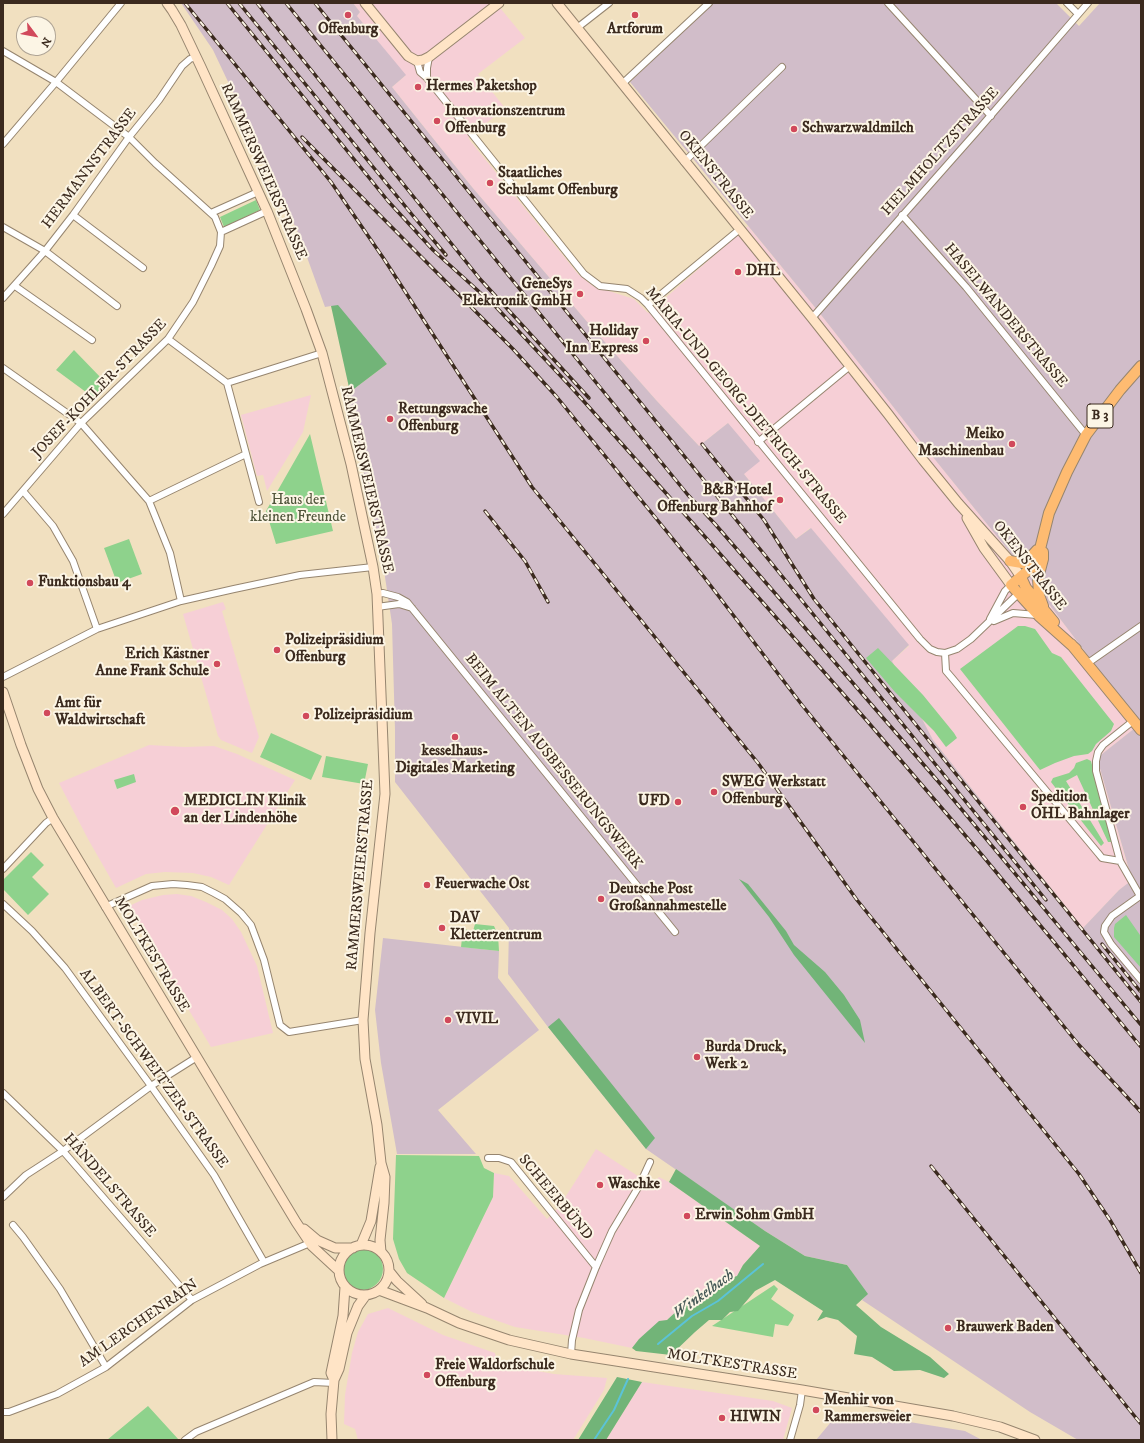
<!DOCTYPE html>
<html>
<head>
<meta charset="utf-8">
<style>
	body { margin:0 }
	#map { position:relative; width:1144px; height:1443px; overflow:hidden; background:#f1e0c0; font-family:"IM FELL DW Pica",serif }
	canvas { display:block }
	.frame { position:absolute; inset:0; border:4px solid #3b2a1e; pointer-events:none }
	.north { position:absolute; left:16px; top:16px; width:40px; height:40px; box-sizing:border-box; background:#fcf5e5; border:1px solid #afa495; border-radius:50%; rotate:122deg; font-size:11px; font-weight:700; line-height:16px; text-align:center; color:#3b2a1e }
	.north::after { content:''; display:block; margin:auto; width:14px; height:18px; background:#d1495b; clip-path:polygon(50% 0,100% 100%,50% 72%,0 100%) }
</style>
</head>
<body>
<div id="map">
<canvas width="1144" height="1443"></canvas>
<div class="frame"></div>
<div class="north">N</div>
</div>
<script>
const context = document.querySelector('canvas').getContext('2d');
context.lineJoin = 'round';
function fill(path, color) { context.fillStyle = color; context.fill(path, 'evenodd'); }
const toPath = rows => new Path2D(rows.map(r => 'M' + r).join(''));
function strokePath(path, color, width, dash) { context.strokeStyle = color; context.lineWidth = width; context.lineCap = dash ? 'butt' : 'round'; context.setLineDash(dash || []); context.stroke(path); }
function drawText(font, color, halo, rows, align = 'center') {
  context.font = font + ' "IM FELL DW Pica",serif'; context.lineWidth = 4; context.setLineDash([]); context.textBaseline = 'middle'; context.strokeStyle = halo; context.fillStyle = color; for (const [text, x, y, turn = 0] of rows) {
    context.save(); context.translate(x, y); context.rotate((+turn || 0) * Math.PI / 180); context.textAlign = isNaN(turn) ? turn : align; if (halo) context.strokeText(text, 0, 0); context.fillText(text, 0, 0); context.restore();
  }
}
const built = toPath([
	[353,3,496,3,525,38,478,74,505,108,468,138,578,274,593,286,634,299,648,313,748,226,818,311,924,446,1004,545,1140,724,1097,758,1132,881,1119,890,1083,928,933,740,892,661,909,646,810,528,796,539,744,474,728,423,699,446,656,400,589,324,472,187,392,87,405,76,357,16,360,12],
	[311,395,303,432,267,491,263,475,257,476,241,415],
	[223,602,226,609,222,611,259,737,252,753,221,740,218,736,183,614],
	[149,745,185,747,214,746,237,754,295,780,229,885,211,877,193,873,165,872,146,874,116,888,88,839,59,783],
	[177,894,191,896,206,902,222,910,232,919,241,932,257,966,273,1033,211,1047,165,970,129,906,142,900,163,895],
	[596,1149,652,1185,659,1177,669,1182,760,1246,743,1265,737,1276,716,1283,709,1297,694,1295,667,1320,639,1339,632,1348,584,1338,515,1327,472,1312,444,1298,493,1197,494,1173,509,1176,547,1219,559,1207],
	[388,1308,443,1335,495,1353,498,1368,505,1365,554,1374,607,1378,604,1390,573,1440,358,1440,355,1429,344,1424,345,1395,352,1353,358,1332,368,1314],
	[642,1382,773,1401,792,1408,783,1440,606,1440]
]);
const industrial = toPath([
	[181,3,353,3,360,12,357,16,406,75,392,87,472,187,589,324,656,400,699,446,728,423,760,461,744,474,796,539,811,528,909,645,892,661,933,740,1083,928,1119,890,1132,880,1097,758,1140,724,1004,545,924,446,818,311,630,82,713,3,1056,3,1079,26,1100,3,1141,3,1141,1440,1078,1440,1030,1412,862,1300,867,1294,847,1265,805,1256,765,1231,646,1149,548,1027,508,974,509,928,395,782,395,730,392,624,381,550,346,394,350,392,387,364,331,306,325,307,299,235,257,143,213,50],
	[383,938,499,951,498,978,539,1030,438,1110,476,1154,397,1154,381,1063,375,1010],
	[848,1412,965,1431,982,1440,816,1440,831,1422]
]);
const green = toPath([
	[256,200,260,210,224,227,220,217],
	[74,350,105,382,94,398,56,370],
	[310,434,333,531,276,544,266,511],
	[129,539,142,574,117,583,104,548],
	[1018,626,1025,626,1035,629,1052,653,1061,657,1114,724,1111,731,1096,744,1092,751,1088,754,1074,756,1055,763,1040,770,960,669],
	[878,648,923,695,954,733,957,738,946,747,934,731,895,692,866,658],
	[271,733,322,756,311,780,260,757],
	[326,756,368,764,364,784,322,777],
	[1087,759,1091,761,1112,842,1108,842,1077,775,1066,781,1104,843,1101,846,1051,782,1053,778,1069,773,1074,768,1076,763],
	[134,774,136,782,117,789,114,780],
	[31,852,44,865,32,877,49,894,28,915,3,889,3,880],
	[1126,915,1140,935,1140,944,1141,946,1141,968,1114,937,1114,928,1115,924],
	[475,924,494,926,498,935,499,951,461,947,463,929,473,931],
	[396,1155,479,1156,484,1168,494,1173,493,1197,444,1298,407,1273,399,1259,393,1239],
	'341 1269a21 21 0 1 1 42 0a21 21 0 1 1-42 0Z',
	[774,1285,778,1289,771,1299,794,1315,792,1320,788,1326,775,1324,773,1337,712,1326],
	[148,1406,179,1440,107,1440]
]);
const forest = toPath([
	[338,305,387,364,350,392,331,306],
	[739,879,748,884,769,910,786,931,794,945,825,972,844,995,860,1020,865,1043,794,955,769,917],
	[559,1018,655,1138,646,1149,548,1027],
	[676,1169,765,1231,805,1256,847,1265,868,1294,856,1305,881,1327,930,1357,949,1374,944,1378,920,1370,894,1371,872,1357,854,1354,857,1336,838,1320,826,1317,817,1321,823,1311,775,1280,755,1291,738,1311,730,1312,722,1320,709,1320,695,1332,671,1355,636,1351,632,1348,639,1339,659,1321,667,1320,694,1295,709,1297,716,1283,737,1276,743,1265,760,1246,669,1182],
	[617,1377,642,1382,606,1440,578,1440]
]);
const stream = toPath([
	[658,1344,692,1316,718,1301,763,1264],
	[594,1440,614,1410,628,1379]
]);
const street = toPath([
	[888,3,991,116],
	[1067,3,1078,14],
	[577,28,609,3],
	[3,51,56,82,129,137,155,163,215,217,221,232,220,246,211,266,193,302,168,339,81,423,3,514],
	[417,61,420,72,427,78,584,274,600,286,627,289,641,298,648,305,920,639,930,649,937,652,945,653,957,649,971,639,1018,594],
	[427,78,427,68,429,57],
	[622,84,709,3],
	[3,144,56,82,121,3],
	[684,162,782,67],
	[211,213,258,192],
	[73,215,143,268],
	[902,215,966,287,1086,435],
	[3,227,45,251,117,306],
	[221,232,267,211],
	[15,286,92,340],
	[3,298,45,251,73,215,129,137,159,100,182,66,190,59,196,57],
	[648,305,740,229],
	[812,318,979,129,1088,3],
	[168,339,227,383,322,353],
	[3,368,81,423,149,501,170,553,181,601],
	[227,383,259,502],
	[758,442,850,366],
	[23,491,53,526,73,561,97,629],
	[149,501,246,454],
	[377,594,383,593,398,597,407,602,675,932],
	[377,607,399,604,412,608],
	[990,619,1005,591,1011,585],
	[994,621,1013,613,1037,615],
	[945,653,946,671,952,678,1098,853,1102,858,1120,861],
	[1088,663,1141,626],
	[3,677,97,629,181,601,234,589,300,575,373,567],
	[1133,721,1103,745,1098,752,1096,761,1096,771,1120,861,1140,896,1112,916,1105,926,1104,932,1111,944,1141,980],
	[3,869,46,823,53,818],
	[3,904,32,931,65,968,151,1086,214,1175,264,1262],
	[105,907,152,886,173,884,187,885,202,887,214,893,225,899,241,913,251,925,264,960,280,1025,289,1032,363,1020],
	[3,1093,63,1151,192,1300],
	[488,1158,499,1158,511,1162,596,1267],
	[3,1197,26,1175,63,1151,151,1086,197,1057],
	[13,1225,23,1237,60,1289,106,1367],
	[571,1354,572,1340,579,1310,596,1267,612,1231,639,1186,650,1162],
	[3,1412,9,1412,57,1394,106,1367,192,1300,260,1264,310,1243],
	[185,1440,196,1432,314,1382,334,1383],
	[790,1440,800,1405,802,1390]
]);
const secondary = toPath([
	[167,3,172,10,181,25,201,67,267,211,306,309,322,353,351,464,373,567,377,594,385,794,370,933,363,1020,365,1059,377,1125,381,1163,385,1177,384,1203,380,1240,381,1252],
	[365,3,408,56,417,61,423,60,429,57,499,3],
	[557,3,812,318,888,414,923,460,958,503,1010,561,1021,577],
	[967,518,984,548,1011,585],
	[3,692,21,745,38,789,53,818,296,1222,312,1246,338,1270],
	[304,1229,317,1240,335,1248,353,1248],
	'339 1270a25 25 0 1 1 50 0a25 25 0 1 1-50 0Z',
	[361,1245,371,1221,380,1167],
	[389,1271,397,1281,422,1304],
	[379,1290,427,1308,459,1323,509,1340,571,1354,802,1390,953,1416,1000,1427,1035,1440],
	[334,1380,331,1373,343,1316,345,1287],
	[332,1440,331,1414,334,1380,339,1369,347,1333,358,1306,366,1295]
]);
const primary = toPath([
	[1043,552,1043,559,1038,578,1039,595,1043,606],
	[1010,561,1022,563,1027,561,1037,550],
	[1021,577,1026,588,1054,622],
	[1071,644,1141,730],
	[1076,649,1039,616,1011,585,1032,567,1038,557,1049,513,1067,472,1086,435,1120,390,1141,366]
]);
const rail = toPath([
	[185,3,331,182,384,259,532,487,758,763,857,900,1079,1174,1110,1220,1141,1273],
	[227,3,388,201,433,250,496,307,571,387,707,539,868,722,982,855,1141,1047],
	[239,3,414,217,446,255],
	[257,3,480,279,589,398],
	[286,3,688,495,715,524,943,787,1141,1025],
	[315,3,1046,900],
	[302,137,513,349,556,396,704,577,802,705,1079,1045,1141,1112],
	[702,444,764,520,814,599,1141,1002],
	[485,511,525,561,548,602],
	[1102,944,1140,991],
	[931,1166,1141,1424]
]);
const markers = [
	[348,15,4,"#d1495b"],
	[635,15,4,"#d1495b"],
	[418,87,4,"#d1495b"],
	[437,121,4,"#d1495b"],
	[794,129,4,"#d1495b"],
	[490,183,4,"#d1495b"],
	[738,272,4,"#d1495b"],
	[580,294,4,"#d1495b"],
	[646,341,4,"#d1495b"],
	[390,419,4,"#d1495b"],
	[1012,444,4,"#d1495b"],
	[780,500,4,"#d1495b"],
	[30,583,4,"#d1495b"],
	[277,650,4,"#d1495b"],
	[217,664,4,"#d1495b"],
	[47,713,4,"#d1495b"],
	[306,716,4,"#d1495b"],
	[455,737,4,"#d1495b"],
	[714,792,4,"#d1495b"],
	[678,802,4,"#d1495b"],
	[1023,807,4,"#d1495b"],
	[175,811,5,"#d1495b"],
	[427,885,4,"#d1495b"],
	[601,899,4,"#d1495b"],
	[442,928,4,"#d1495b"],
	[448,1020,4,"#d1495b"],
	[697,1057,4,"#d1495b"],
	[600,1185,4,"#d1495b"],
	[687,1216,4,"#d1495b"],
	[948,1328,4,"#d1495b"],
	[427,1375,4,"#d1495b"],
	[816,1410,4,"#d1495b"],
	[722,1418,4,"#d1495b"]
];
const shields = [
	[1100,416,26]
];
const shieldNames = [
	["B 3",1100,416]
];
const poiNames = [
	["Offenburg",348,30,"center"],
	["Artforum",635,30,"center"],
	["Hermes Paketshop",426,87],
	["Innovationszentrum",445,112],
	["Offenburg",445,129],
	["Schwarzwaldmilch",802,129],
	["Staatliches",498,174],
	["Schulamt Offenburg",498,191],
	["DHL",746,272],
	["GeneSys",572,285,"right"],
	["Elektronik GmbH",572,302,"right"],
	["Holiday",638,332,"right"],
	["Inn Express",638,349,"right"],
	["Rettungswache",398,410],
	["Offenburg",398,427],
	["Meiko",1004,435,"right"],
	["Maschinenbau",1004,452,"right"],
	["B&B Hotel",772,491,"right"],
	["Offenburg Bahnhof",772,508,"right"],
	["Funktionsbau 4",38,583],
	["Polizeipräsidium",285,641],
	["Offenburg",285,658],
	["Erich Kästner",209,655,"right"],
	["Anne Frank Schule",209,672,"right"],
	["Amt für",55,704],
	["Waldwirtschaft",55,721],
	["Polizeipräsidium",314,716],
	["kesselhaus-",455,752,"center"],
	["Digitales Marketing",455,769,"center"],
	["SWEG Werkstatt",722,783],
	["Offenburg",722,800],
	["Spedition",1031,798],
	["OHL Bahnlager",1031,815],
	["MEDICLIN Klinik",184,802],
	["an der Lindenhöhe",184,819],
	["UFD",670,802,"right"],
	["Feuerwache Ost",435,885],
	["Deutsche Post",609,890],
	["Großannahmestelle",609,907],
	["DAV",450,919],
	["Kletterzentrum",450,936],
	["VIVIL",456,1020],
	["Burda Druck,",705,1048],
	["Werk 2",705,1065],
	["Waschke",608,1185],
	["Erwin Sohm GmbH",695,1216],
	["Brauwerk Baden",956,1328],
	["Freie Waldorfschule",435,1366],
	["Offenburg",435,1383],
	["Menhir von",824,1401],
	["Rammersweier",824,1418],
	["HIWIN",730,1418]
];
const streetNames = [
	["HELMHOLTZSTRASSE",941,152,-48],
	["HERMANNSTRASSE",90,169,-53],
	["RAMMERSWEIERSTRASSE",263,172,66],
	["OKENSTRASSE",715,175,51],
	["HASELWANDERSTRASSE",1005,316,50],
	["JOSEF-KOHLER-STRASSE",100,389,-46],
	["MARIA-UND-GEORG-DIETRICH-STRASSE",745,406,50],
	["RAMMERSWEIERSTRASSE",366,480,77],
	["OKENSTRASSE",1029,566,52],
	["BEIM ALTEN AUSBESSERUNGSWERK",553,762,51],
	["RAMMERSWEIERSTRASSE",361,875,-85],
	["MOLTKESTRASSE",151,955,59],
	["ALBERT-SCHWEITZER-STRASSE",153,1069,54],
	["HÄNDELSTRASSE",109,1186,49],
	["SCHEERBÜND",555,1198,50],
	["AM LERCHENRAIN",139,1324,-35],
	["MOLTKESTRASSE",732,1365,9]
];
const parkNames = [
	["Haus der",298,501],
	["kleinen Freunde",298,518]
];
const waterNames = [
	["Winkelbach",704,1295,-36]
];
fill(built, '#f6cfd6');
fill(industrial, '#d1bdc9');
fill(green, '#8ed28c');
fill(forest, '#72b478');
strokePath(stream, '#5bc3d7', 2);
strokePath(street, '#96856f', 8);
strokePath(secondary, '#96856f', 11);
strokePath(primary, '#96856f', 12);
strokePath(street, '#fff', 6);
strokePath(secondary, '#ffe4c6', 9);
strokePath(primary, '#febb71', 10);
strokePath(rail, '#3b2a1e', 3.5);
strokePath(rail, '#fcf5e5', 2, [6]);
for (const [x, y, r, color] of markers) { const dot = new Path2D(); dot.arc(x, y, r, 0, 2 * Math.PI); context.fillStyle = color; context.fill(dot); strokePath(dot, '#fcf5e5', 1.5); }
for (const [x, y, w] of shields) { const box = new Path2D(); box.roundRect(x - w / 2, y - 12, w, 24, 3); context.fillStyle = '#fcf5e5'; context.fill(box); strokePath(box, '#3b2a1e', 1); }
drawText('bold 14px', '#3b2a1e', null, shieldNames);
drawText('bold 15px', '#3b2a1e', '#fcf5e5', poiNames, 'left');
drawText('15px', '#3b2a1e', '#fcf5e5', streetNames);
drawText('15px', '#50543a', '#fcf5e5', parkNames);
drawText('italic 16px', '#455856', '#fcf5e5', waterNames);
</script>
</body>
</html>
